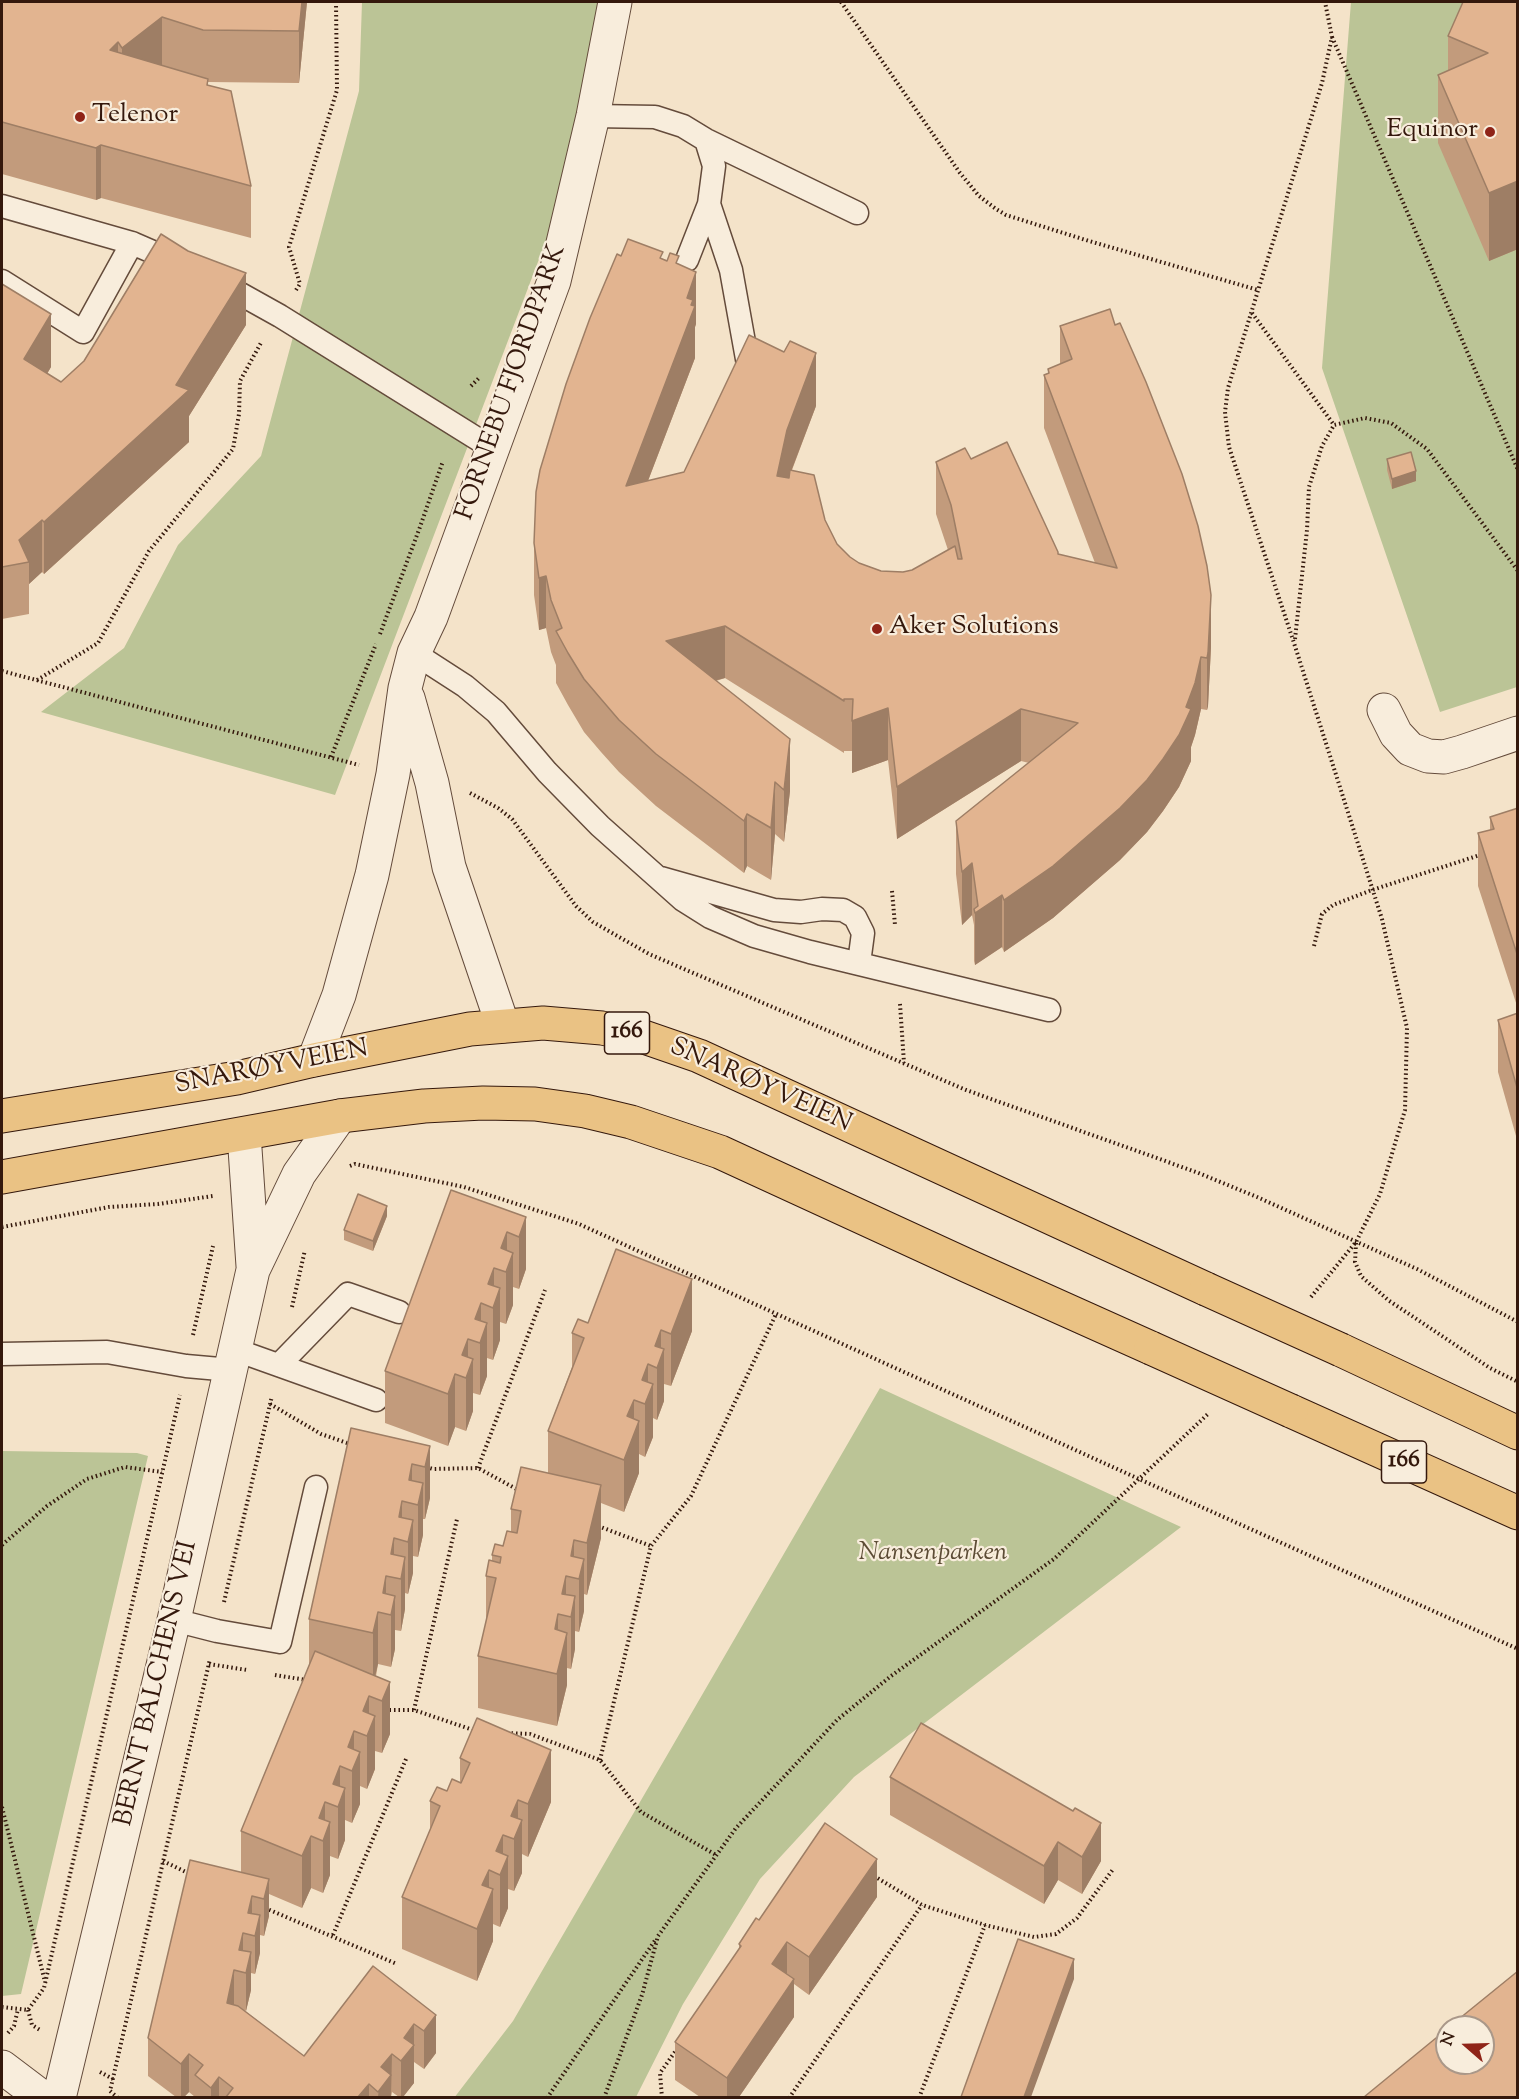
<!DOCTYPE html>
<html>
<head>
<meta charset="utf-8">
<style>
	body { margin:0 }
	#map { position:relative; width:1519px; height:2099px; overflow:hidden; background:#f4e3c9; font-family:"Sorts Mill Goudy",serif }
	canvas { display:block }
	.frame { position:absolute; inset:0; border:3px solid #34180c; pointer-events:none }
	.north { position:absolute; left:1435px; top:2015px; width:60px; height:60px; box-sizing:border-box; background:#f8eddc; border:2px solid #aa9889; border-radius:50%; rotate:290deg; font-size:16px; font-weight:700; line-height:24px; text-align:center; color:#34180c }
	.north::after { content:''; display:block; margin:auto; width:21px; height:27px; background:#8f2418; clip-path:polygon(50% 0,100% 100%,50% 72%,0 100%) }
</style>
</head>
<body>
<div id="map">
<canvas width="1519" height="2099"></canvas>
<div class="frame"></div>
<div class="north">N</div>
</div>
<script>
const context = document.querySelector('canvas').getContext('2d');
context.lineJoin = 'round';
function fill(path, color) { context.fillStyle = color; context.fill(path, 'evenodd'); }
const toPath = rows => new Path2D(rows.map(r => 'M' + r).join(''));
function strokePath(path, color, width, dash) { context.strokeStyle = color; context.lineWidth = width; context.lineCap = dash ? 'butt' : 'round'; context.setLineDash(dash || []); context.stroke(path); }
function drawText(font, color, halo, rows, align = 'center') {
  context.font = font + ' "Sorts Mill Goudy",serif'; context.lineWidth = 4.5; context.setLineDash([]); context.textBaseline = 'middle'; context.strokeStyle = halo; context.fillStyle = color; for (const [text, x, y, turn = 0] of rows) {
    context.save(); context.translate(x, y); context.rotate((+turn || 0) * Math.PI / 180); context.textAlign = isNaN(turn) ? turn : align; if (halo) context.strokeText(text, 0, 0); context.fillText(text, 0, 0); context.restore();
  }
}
const green = toPath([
	[362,2,608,2,584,141,335,795,41,712,124,648,178,545,261,456,359,91],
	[1351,2,1517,2,1517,687,1440,712,1322,368],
	[880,1388,1181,1527,854,1777,760,1879,683,2004,636,2097,454,2098,513,2021],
	[2,1451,137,1453,148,1456,21,1994,2,1996]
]);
const path = toPath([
	[841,2,960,173,979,196,996,209,1006,215,1089,241,1258,290],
	[1332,37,1518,470],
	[296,290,300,284,289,247,337,90,336,2],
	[1252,313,1334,425],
	[471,386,479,378],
	[380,634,420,527,443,461],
	[1295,639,1307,530,1309,487,1322,446,1334,425,1365,418,1391,423,1427,449,1518,571],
	[2,671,359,765],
	[37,680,98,643,149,551,233,449,239,414,240,381,262,341],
	[331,757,376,644],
	[470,793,498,808,512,819,576,906,593,922,649,954,966,1090,1196,1172,1257,1197,1417,1269,1518,1322],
	[892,891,895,925],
	[1314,946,1322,914,1333,905,1372,890,1483,854],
	[900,1004,904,1063],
	[350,1166,355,1164,464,1187,579,1224,1139,1479,1518,1649],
	[2,1227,109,1207,158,1204,213,1196],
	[1356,1243,1355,1262,1361,1276,1388,1300,1490,1368,1518,1382],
	[1311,1297,1356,1242,1380,1194,1405,1110,1407,1028,1382,919,1294,643,1229,447,1225,412,1228,388,1322,83,1332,37,1325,2],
	[292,1307,305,1250],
	[193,1335,213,1246],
	[270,1404,321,1434,350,1444],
	[426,1467,433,1469,478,1468,520,1491],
	[478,1468,545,1290],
	[598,1526,651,1546],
	[2,1545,47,1506,87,1479,125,1467,162,1472],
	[224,1602,272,1396],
	[209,1664,247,1670],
	[275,1675,306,1680],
	[385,1710,414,1710,476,1731],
	[414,1710,457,1519],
	[507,1733,530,1734,600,1760,641,1812,716,1855],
	[600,1760,651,1546,691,1496,776,1314],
	[2,1807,45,1982],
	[163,1861,190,1874],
	[874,1876,922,1905,985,1925,1034,1937,1056,1934,1077,1918,1114,1868],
	[265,1908,397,1964],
	[333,1935,406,1759],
	[2,2007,28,2010,44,1988,180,1395],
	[28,2010,32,2025,40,2030],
	[8,2033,14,2026,18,2009],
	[100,2072,113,2079],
	[118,2098,110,2091,210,1659],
	[547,2098,656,1939],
	[604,2098,642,1995,658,1936,736,1828,837,1720,891,1676,1054,1559,1209,1413],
	[662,2098,660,2073,677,2049],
	[789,2098,922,1905],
	[919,2098,985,1925]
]);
const service = toPath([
	[593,116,655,117,683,126,706,140,857,213],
	[709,204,731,270,749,370],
	[2,206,132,243,178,263],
	[687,260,709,204,714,166,706,140],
	[2,281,83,332,132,243],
	[219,282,280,316,492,448],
	[414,653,465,686,496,712,547,772,600,826,683,900,710,917,754,936,810,952,1049,1010],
	[661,878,774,910,801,912,822,909,843,910,855,917,863,933,859,963],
	[236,1350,376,1400],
	[2,1354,107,1352,186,1366,231,1370],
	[279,1365,348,1294,399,1312],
	[174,1620,217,1631,280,1642,316,1487]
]);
const minor = toPath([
	[408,698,432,783,449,867,503,1026],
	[1384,710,1396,734,1410,749,1428,756,1444,757,1462,752,1518,733],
	[314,1060,339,995,372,875,393,774,405,688,414,653,431,617,554,281,593,116,615,2]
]);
const tertiary = toPath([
	[244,1134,253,1266],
	[2,2067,43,2098],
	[59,2098,174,1620,253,1270,299,1174,340,1116]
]);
const primary = toPath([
	[2,1116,237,1078,314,1060,470,1029,543,1023,602,1028,644,1037,699,1056,1206,1289],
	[2,1177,340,1116,424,1106,483,1103,535,1104,585,1111,631,1122,720,1152,968,1266,1151,1348],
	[1341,1350,1518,1433],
	[1291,1411,1518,1513]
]);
const primaryBridge = toPath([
	[1206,1289,1341,1350],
	[1151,1348,1291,1411]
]);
const wall = toPath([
	[2,2,307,2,299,83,208,82,208,86,251,186,251,238,101,198,96,200,2,174],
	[1518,2,1518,249,1489,261,1438,143,1438,75,1448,71,1448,36],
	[621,256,663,259,679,264,696,324,695,327,695,358,648,481,684,472,816,406,792,470,825,520,837,544,850,557,859,563,881,571,903,572,912,570,948,550,936,514,936,462,971,459,1058,554,1095,563,1044,428,1044,375,1048,374,1048,369,1060,364,1060,326,1211,647,1208,706,1207,710,1201,709,1195,735,1191,747,1191,761,1179,787,1163,811,1147,832,1120,860,1053,918,1004,952,1002,947,975,965,974,961,974,925,972,915,962,925,956,874,956,821,1029,763,1021,761,897,839,888,760,852,773,852,751,844,751,844,753,725,678,716,681,790,791,784,842,775,834,771,880,747,866,744,873,656,806,619,772,601,752,584,732,568,705,556,683,556,665,551,652,546,628,539,630,534,595,534,543],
	[2,284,51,367,47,374,61,382,246,325,189,416,189,442,44,574,42,572,29,584,29,614,2,619],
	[1387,459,1416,481,1392,489,1387,470],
	[1518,808,1518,1009,1478,886,1478,833,1490,830,1490,817],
	[1518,1013,1518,1143,1498,1072,1498,1020],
	[451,1190,526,1217,526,1269,519,1289,513,1287,513,1305,506,1324,500,1322,500,1340,493,1360,487,1358,487,1376,480,1395,473,1393,473,1411,466,1431,455,1427,448,1446,385,1423,385,1371],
	[387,1216,373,1251,344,1240,344,1230],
	[588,1323,692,1331,671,1386,664,1384,664,1401,657,1420,653,1418,653,1437,645,1457,639,1454,639,1473,624,1512,601,1503,601,1538,587,1595,584,1594,584,1611,579,1632,575,1631,575,1649,571,1669,567,1668,567,1685,557,1726,478,1708,478,1656,486,1623,486,1576,492,1561,492,1555,503,1546,511,1532,511,1509,548,1473,548,1431,572,1367,572,1333],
	[351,1428,430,1446,430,1498,425,1519,423,1519,423,1535,418,1557,413,1556,413,1573,408,1594,405,1593,405,1609,401,1631,395,1630,395,1649,391,1667,378,1664,376,1676,390,1682,390,1734,382,1753,375,1751,375,1769,367,1789,360,1786,360,1804,352,1823,345,1820,345,1840,338,1859,330,1856,330,1875,323,1893,311,1888,302,1908,269,1894,269,1916,264,1936,260,1935,260,1953,255,1974,251,1973,251,1990,246,2011,244,2010,304,2056,436,2015,436,2053,424,2069,414,2062,414,2083,403,2097,399,2097,392,2092,391,2097,195,2097,189,2092,184,2097,176,2097,148,2076,148,2038,241,1872,241,1831,309,1666,309,1619],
	[460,1758,551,1802,528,1857,522,1854,522,1873,514,1891,508,1889,508,1908,500,1927,493,1924,493,1941,477,1981,402,1949,402,1897,430,1830,430,1801,460,1782],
	[890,1777,1073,1811,1101,1861,1082,1894,1058,1880,1044,1904,890,1815],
	[877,1897,809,1995,794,1984,794,2017,739,2097,700,2097,675,2080,675,2042,739,1949,739,1944,759,1920]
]);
const shadedWall = toPath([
	[302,2,307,2,299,83,299,31],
	[162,17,162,69,122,101,122,48],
	[118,42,118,95,110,50],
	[101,145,101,198,96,200,96,148],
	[1518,181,1518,249,1489,261,1489,193],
	[696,272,696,324,695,327,695,358,626,538,626,486,687,298],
	[246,273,246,325,189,416,189,442,44,574,44,522,176,385],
	[51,314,51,367,24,412,24,359],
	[816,353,816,406,787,482,777,476,787,430],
	[1416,471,1416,481,1392,489,1392,479],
	[42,520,42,572,29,584,29,562,19,540],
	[546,576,546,628,539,630,539,578],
	[1211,595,1211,647,1208,706,1207,710,1207,658],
	[725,626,725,678,666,693,666,641],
	[1201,657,1201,709,1195,735,1191,747,1191,761,1179,787,1163,811,1147,832,1120,860,1053,918,1004,952,1004,900,1186,707],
	[888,708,888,760,852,773,852,721],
	[1021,709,1021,761,897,839,897,787],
	[790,739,790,791,784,842,784,790],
	[775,782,775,834,771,880,771,828],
	[747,814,747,866,744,873,744,821],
	[972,863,972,915,962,925,962,872],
	[1002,895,1002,947,975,965,975,913],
	[387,1206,387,1216,373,1251,373,1241],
	[526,1217,526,1269,519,1289,519,1237],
	[507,1232,507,1271,513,1253,513,1305,506,1324,506,1272,501,1248],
	[494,1268,494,1306,500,1288,500,1340,493,1360,493,1308,488,1284],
	[692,1279,692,1331,671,1386,671,1334],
	[481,1303,481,1340,487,1323,487,1376,480,1395,480,1343,475,1319],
	[661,1330,661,1358,664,1349,664,1401,657,1420,657,1368,655,1346],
	[468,1339,468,1374,473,1359,473,1411,466,1431,466,1378,462,1355],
	[648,1364,648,1398,653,1384,653,1437,645,1457,645,1404,642,1380],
	[455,1374,455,1427,448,1446,448,1394],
	[634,1400,634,1435,639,1421,639,1473,624,1512,624,1460,627,1416],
	[430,1446,430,1498,425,1519,425,1467],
	[412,1464,412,1504,409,1480],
	[423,1483,423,1535,418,1557,418,1505],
	[601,1485,601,1538,587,1595,587,1543],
	[402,1501,402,1540,399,1517],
	[413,1520,413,1573,408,1594,408,1542],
	[394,1538,394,1577,391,1554],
	[574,1540,574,1578,571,1556],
	[405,1557,405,1609,401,1631,401,1579],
	[584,1559,584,1611,579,1632,579,1579],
	[386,1576,386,1614,383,1593],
	[566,1576,566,1615,562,1594],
	[395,1596,395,1649,391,1667,391,1615],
	[575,1596,575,1649,571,1669,571,1617],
	[378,1612,378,1664,373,1685,373,1633],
	[558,1614,558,1666,555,1629],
	[567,1633,567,1685,557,1726,557,1674],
	[390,1682,390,1734,382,1753,382,1701],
	[369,1696,369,1731,375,1716,375,1769,367,1789,367,1736,363,1711],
	[354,1731,354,1766,360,1752,360,1804,352,1823,352,1771,348,1747],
	[551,1750,551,1802,528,1857,528,1804],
	[340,1766,340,1800,345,1788,345,1840,338,1859,338,1807,333,1784],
	[518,1800,518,1830,522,1820,522,1873,514,1891,514,1839,511,1816],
	[325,1802,325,1835,330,1822,330,1875,323,1893,323,1841,319,1818],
	[1101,1823,1101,1861,1082,1894,1082,1857],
	[503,1835,503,1866,508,1856,508,1908,500,1927,500,1875,496,1851],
	[311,1836,311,1888,302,1908,302,1856],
	[1058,1842,1058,1880,1044,1904,1044,1866],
	[877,1859,877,1897,809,1995,809,1957],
	[489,1870,489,1900,493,1889,493,1941,477,1981,477,1929,482,1885],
	[269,1879,269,1916,264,1936,264,1899],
	[252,1896,252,1934,248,1913],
	[260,1915,260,1953,255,1974,255,1936],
	[243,1933,243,1971,239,1950],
	[787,1942,787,1980,772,1964],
	[251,1952,251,1990,246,2011,246,1973],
	[1074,1959,1074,1979,1031,2097,1024,2097],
	[234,1970,234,2008,227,2003],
	[794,1979,794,2017,739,2097,727,2097,727,2078],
	[436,2015,436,2053,424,2069,424,2031],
	[414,2024,414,2083,403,2097,401,2097,401,2061,404,2038],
	[189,2054,189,2092,184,2097,181,2097,181,2064],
	[392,2054,391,2097,378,2097,381,2067],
	[219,2077,219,2097,211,2097,211,2088],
	[369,2084,369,2097,358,2097]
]);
const building = toPath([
	[2,2,302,2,299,31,203,30,162,17,122,48,118,42,110,50,208,79,207,85,231,91,251,186,101,145,96,148,2,122,2,2],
	[1463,2,1518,2,1518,181,1489,193,1438,75,1488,53,1448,36,1463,2],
	[161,234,188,251,246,273,176,385,189,390,44,522,42,520,19,540,29,562,2,567,2,284,51,314,24,359,61,382,84,361,161,234],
	[628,239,663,252,660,258,667,261,670,253,679,256,676,263,696,272,687,298,693,300,691,305,695,306,626,486,684,472,749,335,784,352,790,341,816,353,787,430,777,476,789,478,790,470,814,475,825,520,837,544,850,557,859,563,881,571,903,572,912,570,955,546,958,559,962,559,951,505,936,462,965,448,971,459,1007,442,1058,552,1058,554,1117,568,1044,375,1049,373,1048,369,1072,359,1060,326,1110,309,1115,325,1120,323,1146,382,1182,474,1198,526,1207,566,1211,595,1208,653,1207,658,1201,657,1195,683,1186,707,1191,709,1179,735,1163,759,1147,780,1120,808,1053,866,1004,900,1002,895,975,913,974,909,978,906,972,863,962,872,956,821,1078,723,1021,709,897,787,888,708,852,721,853,699,844,699,844,701,725,626,666,641,790,739,784,790,775,782,771,828,747,814,744,821,656,754,619,720,601,699,584,679,568,653,556,631,562,628,551,600,546,576,539,578,534,543,536,492,540,470,566,384,590,318,617,254,621,256,628,239],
	[1411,452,1416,471,1392,479,1387,459,1411,452],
	[1518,808,1518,957,1478,833,1494,829,1490,817,1518,808],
	[1518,1013,1518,1091,1498,1020,1518,1013],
	[451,1190,526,1217,519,1237,507,1232,501,1248,513,1253,506,1272,494,1268,488,1284,500,1288,493,1308,481,1303,475,1319,487,1323,480,1343,468,1339,462,1355,473,1359,466,1378,455,1374,448,1394,385,1371,451,1190],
	[358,1194,387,1206,373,1241,344,1230,358,1194],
	[616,1249,692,1279,671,1334,661,1330,655,1346,664,1349,657,1368,648,1364,642,1380,653,1384,645,1404,634,1400,627,1416,639,1421,624,1460,548,1431,584,1338,572,1333,578,1319,588,1323,616,1249],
	[351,1428,430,1446,425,1467,412,1464,409,1480,423,1483,418,1505,402,1501,399,1517,413,1520,408,1542,394,1538,391,1554,405,1557,401,1579,386,1576,383,1593,395,1596,391,1615,378,1612,373,1633,309,1619,351,1428],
	[521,1467,601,1485,587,1543,574,1540,571,1556,584,1559,579,1579,566,1576,562,1594,575,1596,571,1617,558,1614,555,1629,567,1633,557,1674,478,1656,496,1578,486,1576,489,1560,500,1563,501,1557,492,1555,495,1544,503,1546,507,1531,517,1533,521,1511,511,1509,521,1467],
	[315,1651,390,1682,382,1701,369,1696,363,1711,375,1716,367,1736,354,1731,348,1747,360,1752,352,1771,340,1766,333,1784,345,1788,338,1807,325,1802,319,1818,330,1822,323,1841,311,1836,302,1856,241,1831,315,1651],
	[477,1718,551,1750,528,1804,518,1800,511,1816,522,1820,514,1839,503,1835,496,1851,508,1856,500,1875,489,1870,482,1885,493,1889,477,1929,402,1897,440,1806,430,1801,437,1787,447,1791,452,1779,461,1783,470,1763,460,1758,477,1718],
	[921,1723,1073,1811,1075,1808,1101,1823,1082,1857,1058,1842,1044,1866,890,1777,921,1723],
	[825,1823,877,1859,809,1957,787,1942,772,1964,794,1979,727,2078,675,2042,741,1946,739,1944,756,1918,759,1920,825,1823],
	[190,1860,269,1879,264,1899,252,1896,248,1913,260,1915,255,1936,243,1933,239,1950,251,1952,246,1973,234,1970,227,2003,238,2006,304,2056,373,1966,436,2015,424,2031,414,2024,404,2038,414,2045,401,2061,392,2054,381,2067,391,2075,378,2092,369,2084,358,2097,226,2097,233,2088,219,2077,211,2088,195,2075,203,2065,189,2054,181,2064,148,2038,190,1860],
	[1018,1939,1074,1959,1024,2097,961,2097,1018,1939],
	[1518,1971,1518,2097,1364,2097,1447,2029,1447,2063,1483,2063,1483,2027,1449,2027,1518,1971]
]);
const markers = [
	[80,117,6,"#8f2418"],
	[1490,132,6,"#8f2418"],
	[877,629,6,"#8f2418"]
];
const shields = [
	[627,1033,45],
	[1404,1462,45]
];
const shieldNames = [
	["166",627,1033],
	["166",1404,1462]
];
const poiNames = [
	["Telenor",92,117],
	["Equinor",1478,132,"right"],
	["Aker Solutions",889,629]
];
const streetNames = [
	["FORNEBU FJORDPARK",513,383,-71],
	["SNARØYVEIEN",272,1069,-11],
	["SNARØYVEIEN",760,1087,24],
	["BERNT BALCHENS VEI",158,1684,-77]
];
const parkNames = [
	["Nansenparken",933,1555]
];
fill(green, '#bbc496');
strokePath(service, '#644b3b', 25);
strokePath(minor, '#644b3b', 35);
strokePath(tertiary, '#644b3b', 35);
strokePath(primary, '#34180c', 35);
strokePath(path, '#34180c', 4, [1.5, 3]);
strokePath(service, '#f8eddc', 22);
strokePath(minor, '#f8eddc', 33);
strokePath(tertiary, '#f8eddc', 33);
strokePath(primary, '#eac284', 33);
strokePath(primaryBridge, '#34180c', 35, []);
strokePath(primaryBridge, '#eac284', 33);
fill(wall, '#c29b7c');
fill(shadedWall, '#9e7e65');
fill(building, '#e2b490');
strokePath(building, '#9e7e65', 1.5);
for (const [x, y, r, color] of markers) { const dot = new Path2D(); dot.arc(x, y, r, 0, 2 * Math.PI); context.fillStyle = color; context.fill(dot); strokePath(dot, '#f8eddc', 2); }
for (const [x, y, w] of shields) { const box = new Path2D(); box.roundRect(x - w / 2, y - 21, w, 42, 4.5); context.fillStyle = '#f8eddc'; context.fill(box); strokePath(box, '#34180c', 1.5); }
drawText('bold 24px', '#34180c', null, shieldNames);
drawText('26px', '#34180c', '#f8eddc', poiNames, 'left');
drawText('26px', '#34180c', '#f8eddc', streetNames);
drawText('italic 26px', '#5c4c35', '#f8eddc', parkNames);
</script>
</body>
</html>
